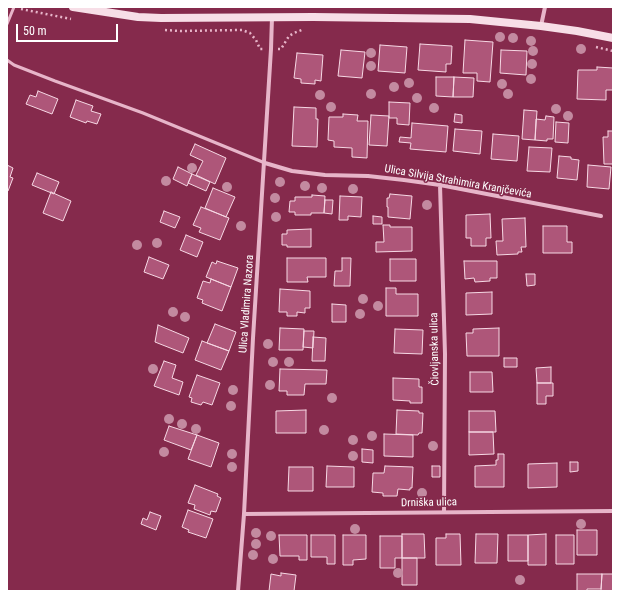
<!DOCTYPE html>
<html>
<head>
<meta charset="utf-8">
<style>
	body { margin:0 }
	#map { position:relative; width:620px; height:598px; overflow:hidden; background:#852a4c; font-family:"Roboto Condensed",sans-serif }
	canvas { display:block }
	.frame { position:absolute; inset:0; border:8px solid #fff; pointer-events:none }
	.scale { position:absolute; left:16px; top:24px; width:102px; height:18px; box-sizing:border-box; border:2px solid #fff; border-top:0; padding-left:5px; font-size:12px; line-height:14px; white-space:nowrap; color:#fff; -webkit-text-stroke:3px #852a4c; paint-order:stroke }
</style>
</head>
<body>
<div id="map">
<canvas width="620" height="598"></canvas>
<div class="frame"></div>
<div class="scale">50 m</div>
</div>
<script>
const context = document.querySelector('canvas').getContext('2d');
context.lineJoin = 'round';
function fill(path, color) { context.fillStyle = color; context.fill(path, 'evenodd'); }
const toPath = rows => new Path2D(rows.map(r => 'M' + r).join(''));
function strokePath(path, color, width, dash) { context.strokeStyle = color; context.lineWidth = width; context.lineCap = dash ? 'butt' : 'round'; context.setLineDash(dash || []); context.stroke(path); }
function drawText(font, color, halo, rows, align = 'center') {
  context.font = font + ' "Roboto Condensed",sans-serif'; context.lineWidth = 3; context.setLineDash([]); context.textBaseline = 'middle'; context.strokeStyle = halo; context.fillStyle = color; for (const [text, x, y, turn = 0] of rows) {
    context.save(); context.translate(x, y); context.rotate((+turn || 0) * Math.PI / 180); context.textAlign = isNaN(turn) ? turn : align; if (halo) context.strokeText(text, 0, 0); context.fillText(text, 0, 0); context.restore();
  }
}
const building = toPath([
	[465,40,493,42,490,82,477,81,477,73,463,73,465,40],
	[420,44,452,46,451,64,446,64,446,72,418,70,420,44],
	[380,45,407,47,405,73,378,71,380,45],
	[341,50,365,52,362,78,338,76,341,50],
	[501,50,527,51,526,75,500,73,501,50],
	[297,53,323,55,321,81,315,80,315,84,301,83,301,79,294,78,297,53],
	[597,67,613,68,613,90,606,90,606,100,577,99,578,70,597,70,597,67],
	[436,77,454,77,453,97,436,96,436,77],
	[454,77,474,78,473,97,453,97,454,77],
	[38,91,58,99,52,114,26,104,30,95,36,97,38,91],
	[76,100,93,106,91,111,101,114,97,124,87,121,86,123,70,117,76,100],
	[389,102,410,103,409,125,397,124,397,118,389,118,389,102],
	[294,107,316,108,316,119,318,119,317,147,292,146,294,107],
	[524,110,537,111,535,140,522,139,524,110],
	[343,114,358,115,357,121,368,121,367,158,352,157,352,148,334,147,334,141,328,140,329,117,343,117,343,114],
	[455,114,462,115,462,123,454,122,455,114],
	[371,115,389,116,387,146,369,145,371,115],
	[546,116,554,117,553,139,547,139,547,141,535,140,536,119,545,120,546,116],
	[556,122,569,123,568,143,555,142,556,122],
	[412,123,448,126,446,152,410,149,411,143,399,142,400,137,411,138,412,123],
	[455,129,482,131,480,154,453,151,455,129],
	[608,131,613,131,613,164,604,164,603,137,608,137,608,131],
	[493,134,519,136,517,161,491,159,493,134],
	[195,144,226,158,215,184,196,175,203,161,190,155,195,144],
	[529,147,552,148,550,172,527,171,529,147],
	[559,156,571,157,571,159,579,160,577,180,557,178,559,156],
	[7,165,13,168,10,177,13,178,8,191,7,190,7,165],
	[588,165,611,167,609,189,587,187,588,165],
	[178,167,192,174,187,186,173,179,178,167],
	[37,173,59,182,54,194,32,185,37,173],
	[192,174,210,182,206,191,188,183,192,174],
	[213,188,235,197,226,217,205,208,213,188],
	[51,192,71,201,63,221,43,213,51,192],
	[390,194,412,196,410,219,388,217,388,207,387,207,387,198,389,198,390,194],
	[312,195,325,196,324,213,311,213,311,215,295,215,295,212,289,212,290,201,295,201,295,197,312,197,312,195],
	[340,196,362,197,361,217,348,216,348,220,339,220,340,196],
	[325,200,333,200,332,214,324,213,325,200],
	[201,207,229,218,220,240,199,232,201,228,193,225,201,207],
	[164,211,180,217,175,228,160,222,164,211],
	[490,214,491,238,486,238,486,246,471,246,471,238,466,238,466,215,490,214],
	[373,216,382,217,382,224,373,224,373,216],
	[525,218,526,247,521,247,522,252,518,252,518,254,497,255,496,241,503,241,502,219,525,218],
	[383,225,390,225,390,227,412,227,412,251,376,252,376,242,384,242,383,225],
	[543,226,567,226,567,242,572,242,572,253,543,253,543,226],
	[311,229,311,247,287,247,287,245,282,245,282,234,287,234,287,230,311,229],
	[186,235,203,242,197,257,180,250,186,235],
	[149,257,169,265,163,279,144,272,149,257],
	[287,258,326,258,326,277,307,277,308,282,287,282,287,258],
	[342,258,351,258,350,286,334,286,335,271,342,271,342,258],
	[390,259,416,259,416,281,390,281,390,259],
	[217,261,238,268,231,287,206,277,212,262,216,264,217,261],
	[464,261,497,261,497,278,490,278,490,281,475,282,474,278,465,279,464,261],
	[526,274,535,274,535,285,527,286,526,274],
	[211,279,231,287,222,311,202,303,203,300,197,298,203,281,210,283,211,279],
	[386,288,396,288,396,294,418,294,418,316,386,316,386,288],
	[280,289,310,291,310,308,305,308,305,313,297,312,297,316,287,316,287,312,279,312,280,289],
	[492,292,492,314,466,315,466,293,492,292],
	[332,304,346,305,346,322,332,322,332,304],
	[215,324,236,332,229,351,207,343,215,324],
	[158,325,189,338,183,353,155,342,158,325],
	[280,328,304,329,303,350,279,350,280,328],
	[499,328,499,356,467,356,466,333,473,333,473,329,499,328],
	[395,329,423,330,422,354,394,353,395,329],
	[304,331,314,331,313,348,303,347,304,331],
	[313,337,326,338,325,361,312,361,313,337],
	[202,341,229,351,221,370,195,360,202,341],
	[504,358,517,358,517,367,504,367,504,358],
	[164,361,176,365,172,378,183,382,179,395,154,386,164,361],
	[551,367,551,383,537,383,536,368,551,367],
	[280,369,327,370,326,384,305,384,304,395,287,395,287,391,279,391,280,369],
	[470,372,492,372,493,392,470,392,470,372],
	[197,375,220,383,212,405,203,402,201,405,191,402,192,398,189,397,197,375],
	[393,378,419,379,419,387,422,387,422,403,410,403,410,401,393,400,393,378],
	[537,383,553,383,553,396,546,396,546,404,537,404,537,383],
	[306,410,306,433,276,433,276,411,306,410],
	[397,410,419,411,419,413,423,413,422,433,419,433,418,435,396,434,397,410],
	[469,411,495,411,496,432,469,432,469,411],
	[169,426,197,435,191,450,164,440,169,426],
	[469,432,493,432,494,454,469,455,469,432],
	[384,434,413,435,413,457,384,456,384,434],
	[197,435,219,443,211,467,188,459,197,435],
	[362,449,373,450,373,463,362,462,362,449],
	[498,454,504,454,504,487,475,487,475,466,496,465,496,460,498,460,498,454],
	[570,462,578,462,578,471,570,472,570,462],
	[557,463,557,487,528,488,528,464,557,463],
	[327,466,354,467,354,487,326,487,327,466],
	[385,466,413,467,412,488,410,488,410,490,398,489,397,496,383,496,383,493,372,492,373,473,384,473,385,466],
	[432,466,440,466,440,477,432,477,432,466],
	[289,467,313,467,313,491,288,491,289,467],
	[195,485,218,494,217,496,221,498,216,512,211,511,210,515,194,509,195,505,188,503,195,485],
	[188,510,213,519,206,538,188,532,189,530,182,527,188,510],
	[150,512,161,516,156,530,141,524,143,518,147,520,150,512],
	[577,530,597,530,597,555,577,555,577,530],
	[402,534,424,534,425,558,402,558,402,534],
	[446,534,460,534,461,565,436,565,436,538,446,538,446,534],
	[476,534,498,534,497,563,475,563,476,534],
	[546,534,546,565,528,565,528,535,546,534],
	[279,535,307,535,307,560,299,560,299,556,280,556,279,535],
	[311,535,335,535,335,564,327,564,327,557,311,557,311,535],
	[343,535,366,535,366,559,353,560,353,565,343,565,343,535],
	[508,535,528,535,528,561,508,561,508,535],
	[556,535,574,535,574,564,556,564,556,535],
	[380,536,402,536,402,558,395,558,395,568,380,568,380,536],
	[402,558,417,558,417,585,402,585,402,558],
	[281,573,296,575,294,591,269,591,271,574,281,576,281,573],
	[577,574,602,574,601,589,587,589,587,591,577,591,577,574],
	[602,574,613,574,613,591,601,591,602,574]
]);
const path = toPath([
	[21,9,71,19],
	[165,30,180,31,242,30,250,33,256,40,260,49,263,49],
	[596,47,613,51],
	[278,49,281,49,289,36,294,33,304,29]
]);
const lane = toPath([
	[7,24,14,7],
	[7,60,14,65,55,81,143,113,265,163]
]);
const street = toPath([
	[541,26,545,7],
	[265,163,292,171,325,175,368,176,404,180,440,185,601,216],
	[440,185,445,354,444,512],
	[244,514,613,511],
	[238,591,244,514,253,338,271,49,272,17]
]);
const secondary = toPath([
	[73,7,138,17,161,18,313,17,470,19,541,26,577,31,613,38]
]);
const trees = [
	[500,37],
	[513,38],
	[531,41],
	[581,49],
	[533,51],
	[371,53],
	[532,64],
	[371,66],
	[531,79],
	[409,83],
	[502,84],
	[394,87],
	[371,94],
	[508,94],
	[320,95],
	[417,98],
	[331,107],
	[434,108],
	[556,109],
	[568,116],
	[192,168],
	[166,181],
	[280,182],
	[305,186],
	[227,187],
	[322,188],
	[353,189],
	[275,198],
	[427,205],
	[276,217],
	[241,226],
	[157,243],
	[137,245],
	[363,299],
	[378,306],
	[173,312],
	[360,314],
	[185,317],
	[268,344],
	[273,362],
	[289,362],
	[153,369],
	[270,385],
	[233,390],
	[332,398],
	[231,406],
	[169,419],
	[182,424],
	[196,429],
	[324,430],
	[372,436],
	[353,440],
	[433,446],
	[164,452],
	[232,454],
	[353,456],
	[232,467],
	[422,493],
	[581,524],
	[355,529],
	[256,533],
	[271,536],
	[256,544],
	[253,555],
	[273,559],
	[398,573],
	[520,580]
];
const streetNames = [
	["Ulica Silvija Strahimira Kranjčevića",458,182,10],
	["Ulica Vladimira Nazora",247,304,-86],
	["Čiovljanska ulica",435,349,-91],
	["Drniška ulica",429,503,-1]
];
fill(building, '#ae5679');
strokePath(building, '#f6d8e4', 1);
strokePath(path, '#e7b5c9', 2.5, [2, 3]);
strokePath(lane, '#e7b5c9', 3);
strokePath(street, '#e7b5c9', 4);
strokePath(secondary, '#f7dee7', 8);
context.fillStyle = '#c38aa0';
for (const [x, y] of trees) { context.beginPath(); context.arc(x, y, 5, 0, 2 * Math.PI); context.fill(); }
drawText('11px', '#fff', '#852a4c', streetNames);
</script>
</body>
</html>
